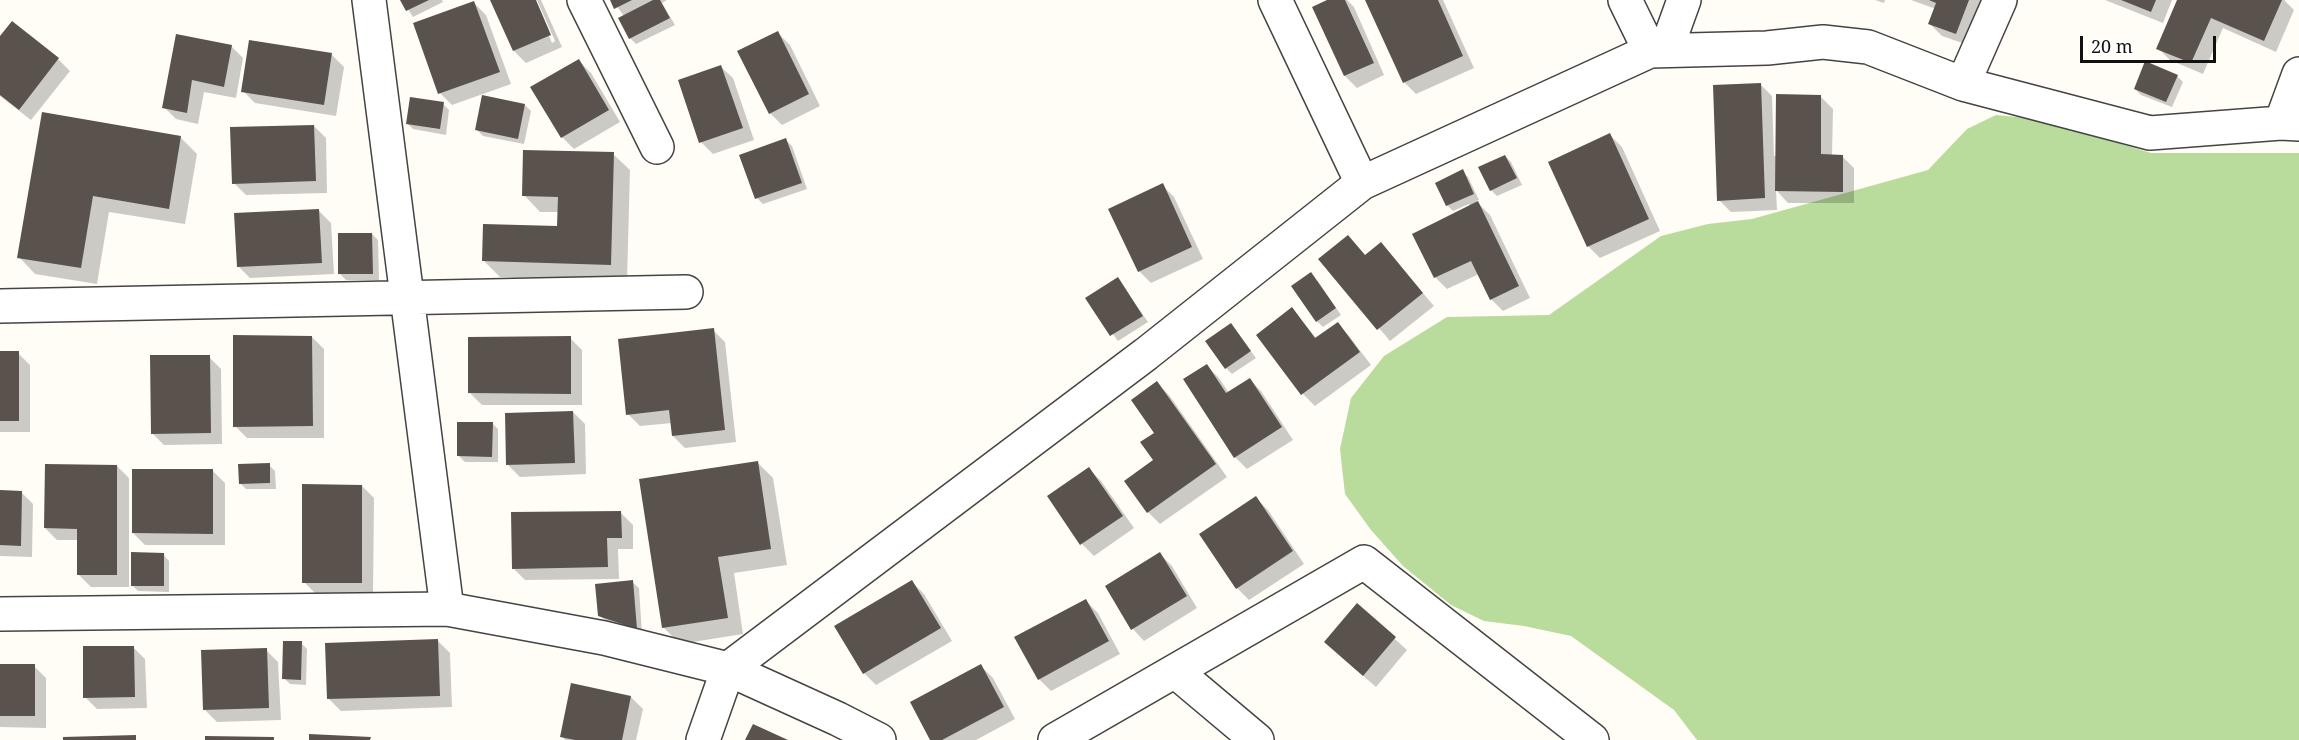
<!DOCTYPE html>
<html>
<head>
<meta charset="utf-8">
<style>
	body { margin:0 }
	#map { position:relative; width:2299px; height:740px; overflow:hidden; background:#fffdf5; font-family:"Noto Serif",serif }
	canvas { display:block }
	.scale { position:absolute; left:2080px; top:36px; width:136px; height:27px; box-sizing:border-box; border:3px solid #111; border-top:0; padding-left:8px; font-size:18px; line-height:21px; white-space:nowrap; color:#111; -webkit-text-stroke:4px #fff; paint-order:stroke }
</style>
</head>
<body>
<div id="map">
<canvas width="2299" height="740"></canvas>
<div class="scale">20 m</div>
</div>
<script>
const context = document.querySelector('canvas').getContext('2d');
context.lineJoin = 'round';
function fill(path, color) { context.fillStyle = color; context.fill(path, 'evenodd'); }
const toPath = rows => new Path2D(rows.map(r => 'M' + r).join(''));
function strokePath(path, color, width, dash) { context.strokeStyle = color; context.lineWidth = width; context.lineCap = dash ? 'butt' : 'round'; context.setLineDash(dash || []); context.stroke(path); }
const forest = toPath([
	[1996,115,2039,119,2151,153,2299,153,2299,740,1697,740,1674,710,1571,636,1524,626,1484,621,1451,605,1403,566,1371,530,1345,494,1340,449,1351,398,1384,356,1447,317,1549,315,1661,236,1708,224,1752,219,1928,170,1967,129]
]);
const shadow = toPath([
	[402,0,442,0,443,2,413,17],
	[492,0,534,0,552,43,555,41,537,0,541,0,562,47,526,63,514,51],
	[612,0,667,0,662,3,675,25,636,44,630,38,624,16],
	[1331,0,1347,0,1354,7,1384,75,1357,88,1345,76],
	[1367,0,1443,0,1474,68,1416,94,1404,82],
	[1875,0,1885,0,1884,3],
	[1911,0,1985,0,1968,45,1942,36,1930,24,1936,9],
	[2105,0,2172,0,2163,23],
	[2178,0,2284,0,2294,10,2276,52,2223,28,2203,74,2170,60,2158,48],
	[474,3,486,15,511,84,452,105,440,93],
	[778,33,790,45,820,106,782,125,770,113],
	[177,36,231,46,243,58,236,98,204,92,198,124,176,119,164,107],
	[0,39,58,59,70,71,31,120,0,96],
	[332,55,344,67,336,116,255,103,243,91],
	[579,61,591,73,620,122,574,149,562,137],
	[721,67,733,78,754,140,713,154,701,142],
	[2177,76,2183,82,2172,107,2141,95,2135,89],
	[1760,84,1772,96,1774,156,1777,156,1821,97,1833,109,1832,156,1842,156,1854,168,1854,203,1788,203,1776,190,1777,210,1731,212,1719,200],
	[443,104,449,110,446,135,413,129,407,123],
	[525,105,531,111,524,144,483,136,477,130],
	[43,114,181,138,197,154,185,224,109,212,97,284,35,274,19,257],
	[314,126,326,138,327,193,246,195,234,183],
	[1610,135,1622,147,1660,231,1600,258,1588,246],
	[786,140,792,146,807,189,763,204,757,198],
	[613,154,630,170,627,281,500,277,484,261,559,227,559,212,540,212,524,195],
	[1505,156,1511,162,1522,185,1497,196,1491,190],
	[1462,171,1468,177,1479,200,1476,201,1490,215,1530,298,1503,311,1491,299,1479,274,1447,289,1435,277,1470,207,1469,204,1453,211,1447,205],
	[1162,185,1174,197,1203,259,1151,283,1139,271],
	[319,211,331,223,334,274,250,278,238,266],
	[372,234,378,240,379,280,346,280,340,274],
	[1348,237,1366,256,1381,244,1434,306,1390,341,1321,259],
	[1118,279,1148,322,1118,341,1087,298],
	[1317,280,1341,315,1323,327,1317,321],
	[1292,309,1317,339,1337,324,1349,336,1371,365,1315,406,1303,394,1258,335],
	[1231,325,1256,358,1232,374,1226,368],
	[713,330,725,342,736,442,685,448,673,436,672,423,640,426,628,414],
	[312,337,324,349,324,438,247,438,235,426],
	[570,338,582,350,582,405,482,405,470,393],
	[0,353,18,353,30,365,30,432,0,432],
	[209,357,221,369,222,444,164,445,152,433],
	[1207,366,1219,378,1229,393,1250,380,1261,391,1293,440,1247,469,1235,457,1185,380],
	[1157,383,1169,395,1227,477,1160,524,1148,512,1155,461],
	[573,412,585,424,586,474,520,477,508,465],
	[492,423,498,429,498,462,465,462,459,456],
	[757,462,773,478,787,565,734,573,743,634,680,644,663,627],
	[269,465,275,471,276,489,246,489,240,483],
	[117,466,129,478,129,587,91,587,79,575,79,540,57,540,45,528],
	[1089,469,1101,481,1134,528,1094,556,1082,544,1049,496],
	[213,471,225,483,225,545,145,545,133,533],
	[362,486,374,498,373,595,316,594,304,582],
	[0,492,21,492,33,504,32,557,0,556],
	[1256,498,1268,510,1304,564,1249,600,1237,588,1201,534],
	[621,513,633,525,633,549,618,549,619,579,525,580,513,568],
	[163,554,169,561,169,592,138,591,132,585],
	[1160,554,1172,566,1197,608,1144,641,1133,629],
	[632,582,639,588,642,634,606,621,599,615],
	[912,582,924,594,952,641,876,685,864,673],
	[1086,601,1098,613,1120,654,1051,691,1039,679],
	[1357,605,1407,650,1376,687,1337,653],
	[438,641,450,653,452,707,341,711,329,699],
	[301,643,307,649,306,685,290,684,284,678],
	[133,647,145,659,147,708,97,709,85,697],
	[266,650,278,662,281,720,217,722,205,710],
	[0,665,34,666,46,678,46,728,0,727],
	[981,666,993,678,1015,719,976,740,932,740],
	[572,685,631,697,643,709,636,740,565,740,562,736]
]);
const building = toPath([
	[400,0,429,0,406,11],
	[490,0,536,0,551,35,513,51],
	[610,0,632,0,614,9],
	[653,0,660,0,670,18,629,39,618,18],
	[1327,0,1345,0,1374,63,1344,76,1312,7],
	[1365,0,1438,0,1463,56,1403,83],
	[1929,0,1969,0,1956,34,1928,24,1936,3],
	[2121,0,2156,0,2151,12],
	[2177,0,2282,0,2264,41,2211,18,2191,63,2156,49],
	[474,1,500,72,438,94,413,23],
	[12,21,59,58,19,110,0,95,0,36],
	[778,31,809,94,769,114,737,51],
	[176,34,232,45,224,87,192,80,187,113,162,108],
	[249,40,332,53,324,105,241,92],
	[579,59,609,110,561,138,530,87],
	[2145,61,2178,75,2166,102,2134,89],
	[721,65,743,128,699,143,678,80],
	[1761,83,1765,198,1717,201,1713,85],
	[1776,94,1821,95,1821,154,1843,155,1843,192,1775,191],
	[482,95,525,104,518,139,475,130],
	[410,97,444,102,440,129,406,124],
	[42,112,181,136,169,209,93,196,81,268,17,258],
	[314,125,316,181,232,184,230,127],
	[1610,133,1649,219,1587,247,1548,162],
	[786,138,802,183,755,199,739,155],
	[523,150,614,152,611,265,482,261,483,224,557,226,558,197,522,196],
	[1505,155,1517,178,1490,191,1478,167],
	[1463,169,1474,194,1446,206,1435,183],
	[1163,183,1192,247,1138,272,1108,209],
	[1478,201,1519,286,1490,300,1471,261,1434,278,1412,234],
	[319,209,322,263,237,267,234,213],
	[338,233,372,233,373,274,338,274],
	[1348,235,1365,255,1381,242,1423,293,1377,330,1318,259],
	[1311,272,1336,308,1316,322,1291,286],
	[1118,277,1143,316,1110,336,1085,298],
	[1292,307,1315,338,1338,322,1360,352,1301,395,1256,335],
	[1231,323,1251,351,1225,369,1205,341],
	[714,328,725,430,672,436,669,410,626,415,618,339],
	[233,335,312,336,313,426,233,427],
	[571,336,571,394,468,393,468,337],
	[0,351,19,351,19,421,0,421],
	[150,355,210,355,211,433,151,434],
	[1207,364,1226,393,1250,378,1282,427,1234,458,1183,379],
	[1157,381,1216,464,1147,513,1124,481,1153,460,1140,442,1154,433,1131,400],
	[573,411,575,463,506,465,505,413],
	[457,422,493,422,492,457,457,456],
	[758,461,771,549,718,557,728,618,662,628,639,479],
	[270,463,270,483,239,484,238,464],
	[45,464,117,465,117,575,77,575,77,529,44,528],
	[1089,467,1123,516,1080,545,1047,496],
	[132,469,213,469,213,534,132,533],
	[302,484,362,485,362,583,302,583],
	[0,490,22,491,21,546,0,545],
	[1256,496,1293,551,1236,589,1199,534],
	[621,511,622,538,607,538,608,567,512,569,511,512],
	[131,552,164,553,164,586,131,586],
	[1160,552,1187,596,1131,630,1105,586],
	[633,580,637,629,598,616,595,584],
	[912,580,941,628,863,674,834,626],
	[1086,599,1109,641,1038,680,1014,637],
	[1357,603,1396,637,1363,676,1324,642],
	[438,639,440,696,327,699,325,643],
	[283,641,302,641,301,680,282,679],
	[83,646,134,646,135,697,83,698],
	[267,648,269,708,203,710,201,650],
	[0,664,35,664,35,716,0,716],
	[981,664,1004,707,942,740,930,740,910,702],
	[571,683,631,696,622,740,575,740,560,737],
	[753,724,788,740,745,740],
	[309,734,371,737,370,740,309,740],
	[136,735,136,740,63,740,63,737],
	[205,736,274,737,274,740,205,740]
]);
const minor = toPath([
	[369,0,447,609],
	[584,0,657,147],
	[1275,0,1362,183],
	[1625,0,1650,51],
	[1666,50,1684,0],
	[1963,84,2000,0],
	[2281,123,2299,74],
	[0,306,686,292],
	[0,614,447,609,604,638,728,669,838,719,879,740],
	[1175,671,1257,740],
	[703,740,728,669,1146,354,1362,183,1650,51,1767,48,1823,42,1868,47,1963,84,2150,133,2281,123,2299,124],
	[1055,740,1364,562,1592,740]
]);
fill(forest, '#b9dc9c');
fill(shadow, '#0003');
fill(building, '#5a524d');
strokePath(minor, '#444', 36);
strokePath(minor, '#fff', 33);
</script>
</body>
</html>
